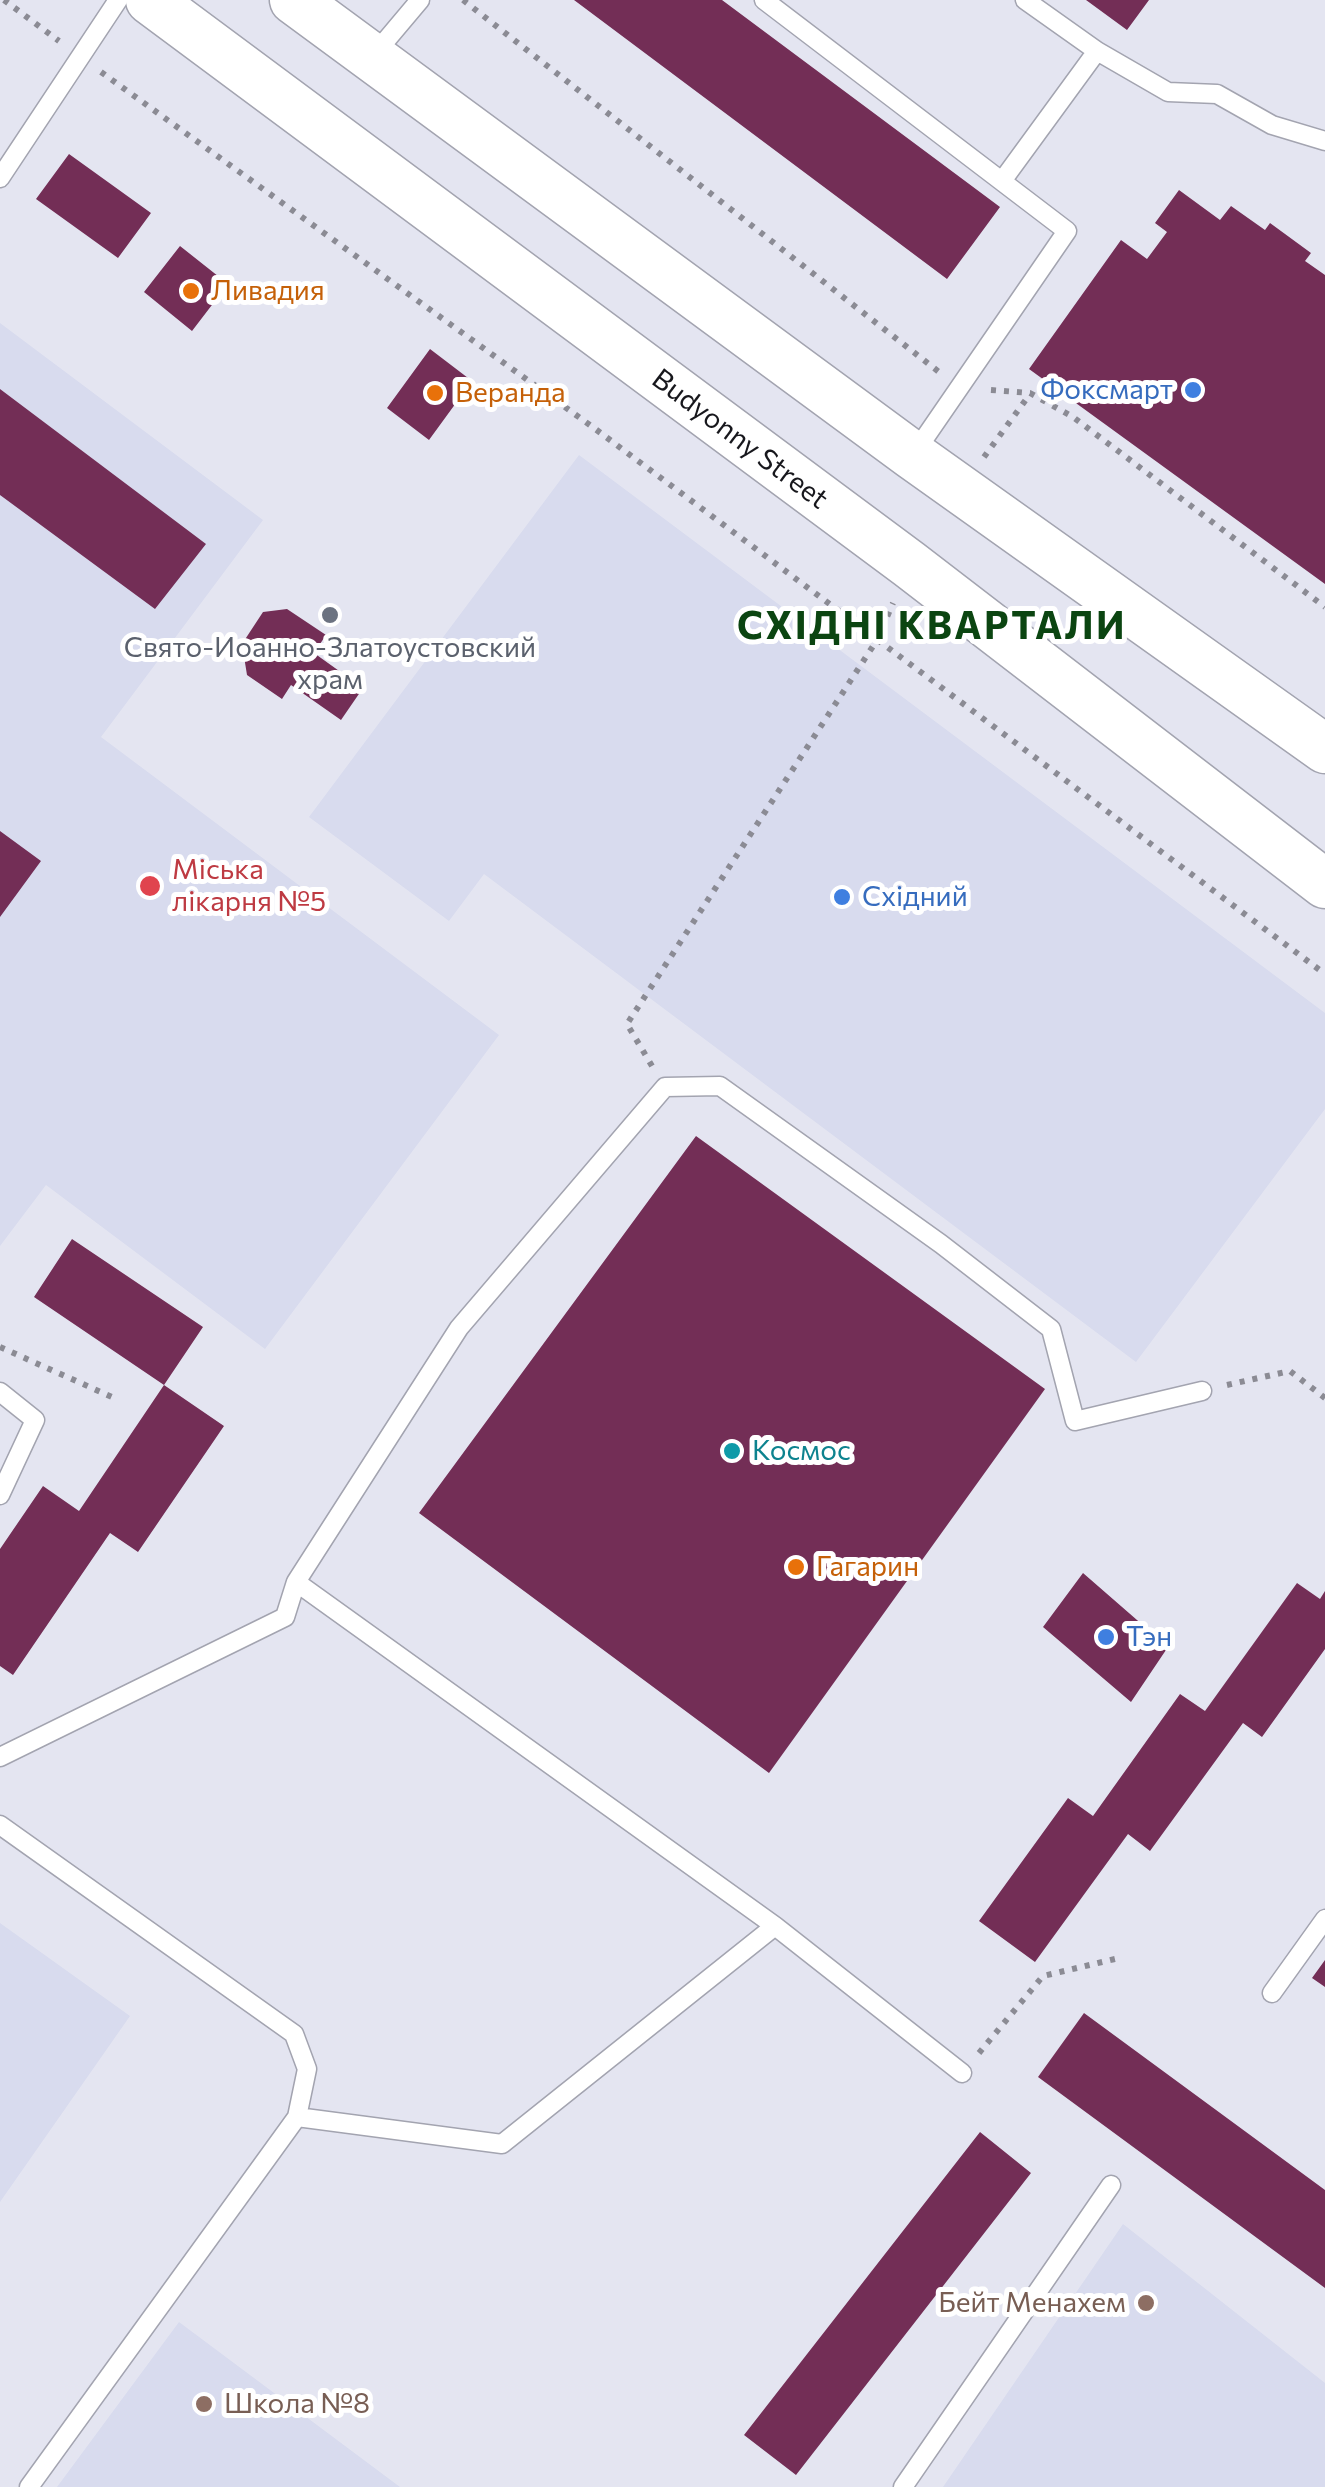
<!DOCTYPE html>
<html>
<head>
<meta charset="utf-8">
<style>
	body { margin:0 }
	canvas { display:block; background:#e4e5f1 }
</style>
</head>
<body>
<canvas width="1325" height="2487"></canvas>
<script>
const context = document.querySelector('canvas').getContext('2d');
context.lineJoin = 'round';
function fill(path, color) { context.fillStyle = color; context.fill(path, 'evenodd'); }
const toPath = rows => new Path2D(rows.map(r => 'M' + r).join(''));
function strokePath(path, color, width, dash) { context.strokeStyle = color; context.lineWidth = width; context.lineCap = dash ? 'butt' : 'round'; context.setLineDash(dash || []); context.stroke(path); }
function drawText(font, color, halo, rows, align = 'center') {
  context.font = font + ' Commissioner,sans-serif'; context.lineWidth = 10; context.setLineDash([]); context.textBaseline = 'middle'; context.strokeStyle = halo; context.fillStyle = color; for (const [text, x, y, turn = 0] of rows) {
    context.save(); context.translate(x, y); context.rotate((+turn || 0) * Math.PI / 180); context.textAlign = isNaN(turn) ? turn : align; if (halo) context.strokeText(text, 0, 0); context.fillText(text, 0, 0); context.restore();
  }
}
const built = toPath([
	[0,323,263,520,101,737,499,1035,265,1349,46,1185,0,1246],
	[579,455,1325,1013,1325,1109,1136,1362,484,874,449,921,309,817],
	[0,1923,130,2016,0,2202],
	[1123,2224,1325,2383,1325,2487,943,2487],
	[179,2322,400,2487,57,2487]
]);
const building = toPath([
	[574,0,722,0,1000,207,947,279],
	[1086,0,1149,0,1127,30],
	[69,154,151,213,118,258,36,199],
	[1179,190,1220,220,1231,206,1265,230,1270,223,1311,253,1305,261,1325,275,1325,584,1029,369,1121,240,1147,259,1167,232,1155,223],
	[180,246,228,284,192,331,144,292],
	[430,349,472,381,429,440,387,408],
	[0,389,206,544,155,609,0,495],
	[287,609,326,635,314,653,363,688,341,720,291,685,282,699,247,675,242,644,263,612],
	[0,831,41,861,0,917],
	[696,1136,1045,1389,769,1773,419,1513],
	[72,1239,203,1327,164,1385,34,1297],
	[164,1385,224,1426,138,1552,110,1533,13,1675,0,1666,0,1549,43,1486,79,1511],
	[1083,1573,1168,1647,1131,1702,1043,1627],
	[1297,1583,1320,1599,1325,1591,1325,1649,1262,1737,1243,1723,1150,1851,1128,1834,1035,1962,979,1921,1068,1798,1093,1816,1180,1694,1205,1711],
	[1325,1960,1325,1987,1312,1978],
	[1084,2013,1325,2190,1325,2288,1038,2077],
	[980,2132,1031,2173,796,2475,744,2435]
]);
const path = toPath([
	[4,0,59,41],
	[463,0,939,372],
	[101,72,594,428,1325,974],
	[991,390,1030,393,1073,417,1325,607],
	[984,457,1030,394],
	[652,1066,627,1024,877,640,893,603],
	[0,1347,112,1397],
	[1227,1385,1290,1371,1325,1398],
	[979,2053,1043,1976,1115,1959]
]);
const service = toPath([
	[764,0,1067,231,913,455],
	[1025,0,1097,51,1168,92,1217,94,1272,125,1325,141],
	[372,57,420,0],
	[0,178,118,0],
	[1002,181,1097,51],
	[0,1392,35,1420,0,1495],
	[296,1582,459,1328,665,1087,720,1086,941,1244,1051,1329,1075,1421,1202,1391],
	[0,1757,285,1617,296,1582,775,1926,962,2073],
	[0,1825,294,2034,307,2069,297,2117,29,2487],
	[1272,1993,1325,1919],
	[297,2117,502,2144,775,1926],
	[903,2487,1111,2185]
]);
const secondary = toPath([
	[150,0,909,564,1325,884],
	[294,0,912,455,1325,749]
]);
const markers = [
	[191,291,10,"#e8710a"],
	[1193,390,10,"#3f7fe0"],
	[435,393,10,"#e8710a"],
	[330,615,10,"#6b7280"],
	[150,886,12,"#e0444e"],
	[842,897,10,"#3f7fe0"],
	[732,1451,10,"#0f9aa8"],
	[796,1567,10,"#e8710a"],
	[1106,1637,10,"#3f7fe0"],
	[1146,2303,10,"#8d6e63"],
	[204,2404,10,"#8d6e63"]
];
const foodNames = [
	["Ливадия",211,291],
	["Веранда",455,393],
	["Гагарин",816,1567]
];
const shopNames = [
	["Фоксмарт",1173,390,"right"],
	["Східний",862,897],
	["Тэн",1126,1637]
];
const streetNames = [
	["Budyonny Street",740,439,37]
];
const worshipNames = [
	["Свято-Иоанно-Златоустовский",330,648],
	["храм",330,680]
];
const healthNames = [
	["Міська",172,870],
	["лікарня №5",172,902]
];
const cultureNames = [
	["Космос",752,1451]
];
const educationNames = [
	["Бейт Менахем",1126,2303],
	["Школа №8",224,2404,"left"]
];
const districtNames = [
	["СХІДНІ КВАРТАЛИ",932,626]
];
fill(built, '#d8dbee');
fill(building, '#732e56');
strokePath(service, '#a3a4b0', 21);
strokePath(secondary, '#a3a4b0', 51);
strokePath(path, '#8b8b94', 6, [5, 8]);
strokePath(service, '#fff', 18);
strokePath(secondary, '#fff', 48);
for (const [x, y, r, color] of markers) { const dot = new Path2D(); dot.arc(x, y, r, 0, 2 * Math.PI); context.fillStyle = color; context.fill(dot); strokePath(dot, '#fff', 4); }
drawText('28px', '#c56008', '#fff', foodNames, 'left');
drawText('28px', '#366cbe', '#fff', shopNames, 'left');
drawText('28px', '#17171c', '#fff', streetNames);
drawText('28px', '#5b616d', '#fff', worshipNames);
drawText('28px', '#be3a42', '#fff', healthNames, 'left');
drawText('28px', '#0d838f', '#fff', cultureNames, 'left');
drawText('28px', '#785e54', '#fff', educationNames, 'right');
context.letterSpacing = '2.5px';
drawText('bold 38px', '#0b4511', '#fff', districtNames);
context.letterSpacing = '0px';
</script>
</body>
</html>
